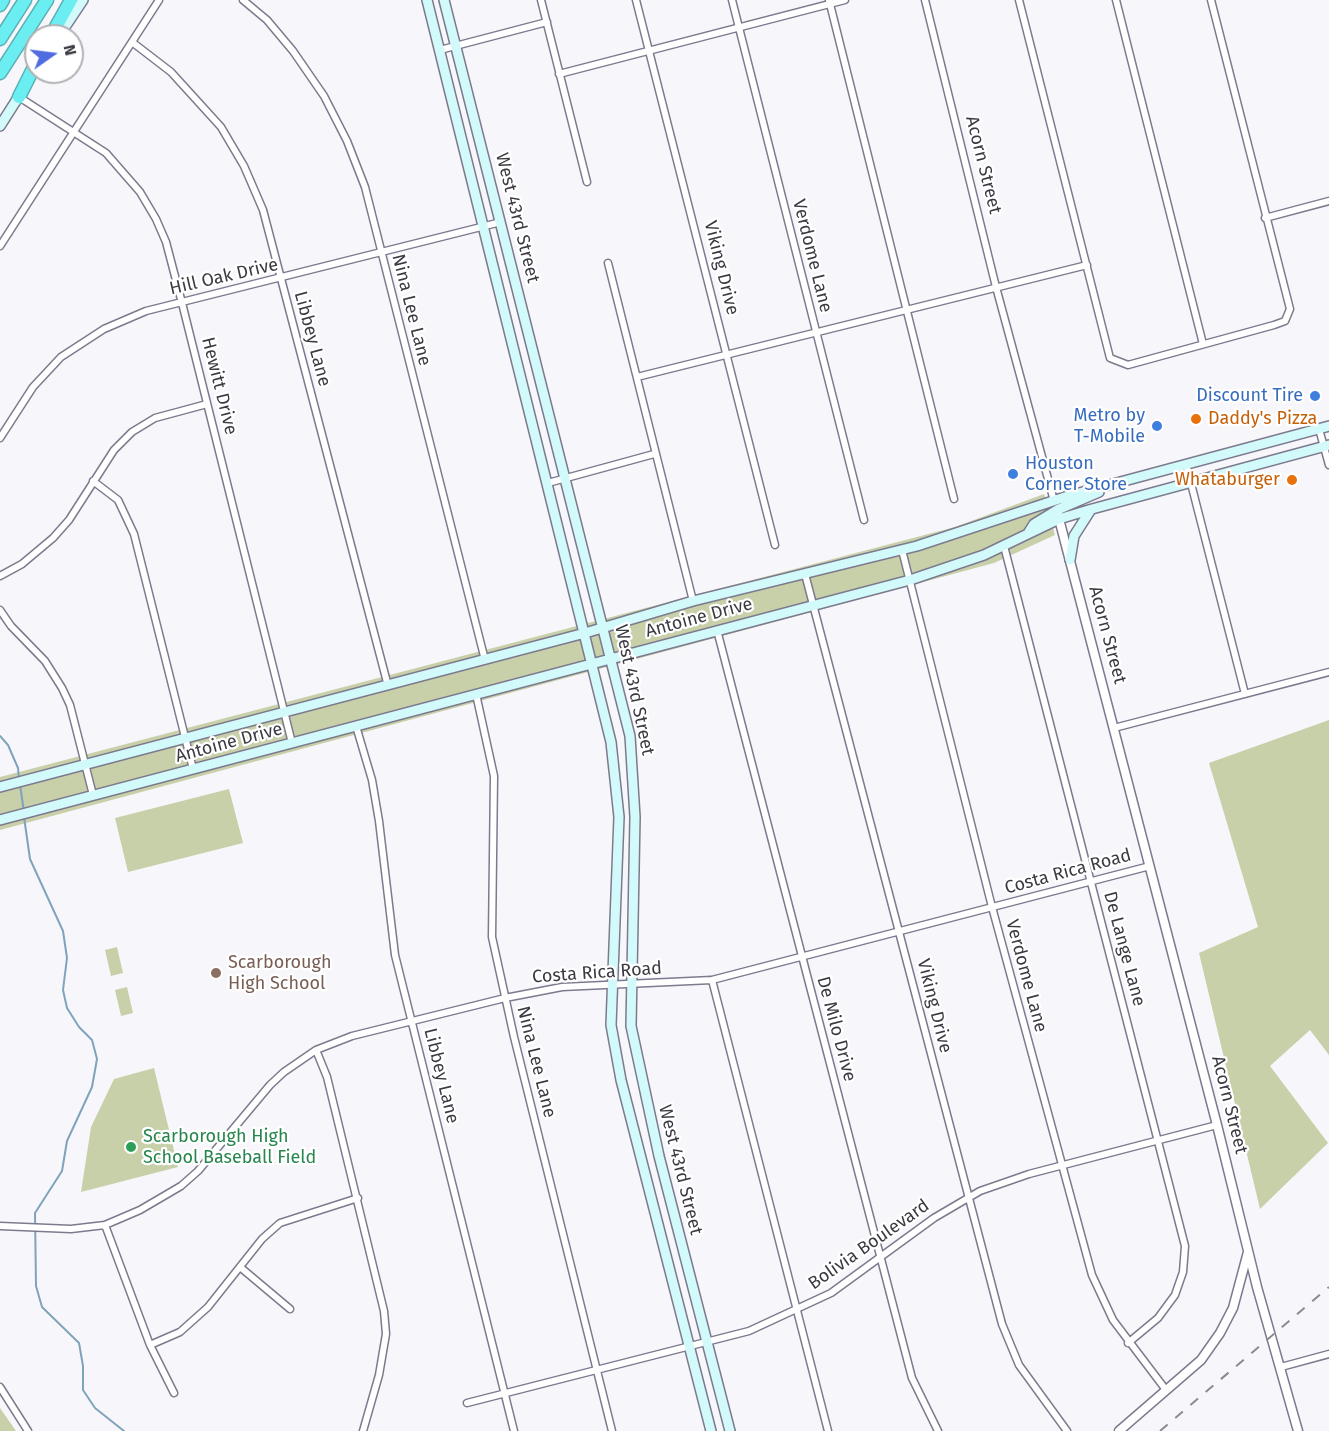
<!DOCTYPE html>
<html>
<head>
<meta charset="utf-8">
<style>
	body { margin:0 }
	#map { position:relative; width:1329px; height:1431px; overflow:hidden; background:#f7f7fb; font-family:"Fira Sans",sans-serif }
	canvas { display:block }
	.north { position:absolute; left:24px; top:24px; width:60px; height:60px; box-sizing:border-box; background:#fff; border:2px solid #b1b0b4; border-radius:50%; rotate:76deg; font-size:16px; font-weight:700; line-height:24px; text-align:center; color:#3b3a43 }
	.north::after { content:''; display:block; margin:auto; width:21px; height:27px; background:#506ce1; clip-path:polygon(50% 0,100% 100%,50% 72%,0 100%) }
</style>
</head>
<body>
<div id="map">
<canvas width="1329" height="1431"></canvas>
<div class="north">N</div>
</div>
<script>
const context = document.querySelector('canvas').getContext('2d');
context.lineJoin = 'round';
function fill(path, color) { context.fillStyle = color; context.fill(path, 'evenodd'); }
const toPath = rows => new Path2D(rows.map(r => 'M' + r).join(''));
function strokePath(path, color, width, dash) { context.strokeStyle = color; context.lineWidth = width; context.lineCap = dash ? 'butt' : 'round'; context.setLineDash(dash || []); context.stroke(path); }
function drawText(font, color, halo, rows, align = 'center') {
  context.font = font + ' "Fira Sans",sans-serif'; context.lineWidth = 4.5; context.setLineDash([]); context.textBaseline = 'middle'; context.strokeStyle = halo; context.fillStyle = color; for (const [text, x, y, turn = 0] of rows) {
    context.save(); context.translate(x, y); context.rotate((+turn || 0) * Math.PI / 180); context.textAlign = isNaN(turn) ? turn : align; if (halo) context.strokeText(text, 0, 0); context.fillText(text, 0, 0); context.restore();
  }
}
const green = toPath([
	[1044,494,1055,535,994,563,0,830,0,777,955,527],
	[1329,720,1329,1055,1310,1030,1270,1066,1328,1143,1260,1209,1199,953,1258,927,1209,763],
	[229,789,243,843,128,872,115,818],
	[117,947,123,973,111,976,105,950],
	[127,987,133,1013,121,1016,115,990],
	[154,1068,178,1167,81,1192,91,1127,114,1079],
	[0,1408,16,1431,0,1431]
]);
const stream = toPath([
	[0,736,8,745,18,768,19,779],
	[20,785,24,812],
	[24,817,30,859,63,931,67,958,63,990,67,1008,79,1027,92,1040,97,1059,92,1087,67,1141,62,1171,35,1213,36,1286,42,1307,79,1343,83,1366,83,1390,95,1408,124,1431]
]);
const minor = toPath([
	[243,0,267,20,293,51,324,96,347,141,365,187,485,660],
	[541,0,587,182],
	[636,0,775,545],
	[732,0,864,520],
	[829,0,954,499],
	[925,0,996,287,1054,501],
	[1019,0,1110,358,1128,365,1274,325,1285,321,1290,309,1211,0],
	[1116,0,1203,344],
	[132,42,171,72,221,127,244,166,263,210,388,686],
	[440,50,547,22],
	[559,74,845,0],
	[19,97,106,153,140,192,156,219,166,242,182,303,292,743],
	[1265,218,1329,201],
	[0,246,159,0],
	[608,263,693,601],
	[637,377,1087,265],
	[1319,429,1329,465],
	[0,438,33,387,61,357,104,329,146,311,501,222],
	[1186,464,1245,694],
	[93,481,118,500,134,534,193,769],
	[548,483,654,454],
	[1004,546,1185,1246,1183,1272,1175,1295,1158,1318,1128,1343],
	[902,550,992,907,1092,1275,1113,1320,1166,1390],
	[805,574,1002,1324,1019,1365,1067,1431],
	[0,576,22,564,53,538,69,520,114,450,132,432,155,418,207,404],
	[0,610,11,626,45,661,62,688,70,705,93,795],
	[717,630,912,1378,938,1431],
	[476,694,494,776,492,937,514,1037,612,1431],
	[356,726,372,780,379,821,395,955,514,1431],
	[1114,728,1329,672],
	[712,980,828,1431],
	[316,1050,327,1077,384,1311,386,1334,379,1375,363,1431],
	[105,1225,150,1345,174,1393],
	[0,1226,71,1229,105,1225,140,1210,181,1186,198,1171,270,1085,284,1072,316,1050,352,1036,505,998,562,987,712,980,1150,866],
	[240,1267,290,1309],
	[150,1345,180,1332,208,1307,262,1239,280,1223,358,1198],
	[1281,1367,1329,1354],
	[0,1387,28,1431],
	[467,1403,749,1331,831,1293,934,1218,980,1191,1029,1174,1217,1125]
]);
const tertiary = toPath([
	[1058,515,1217,1125,1257,1287,1298,1431],
	[1119,1431,1201,1360,1220,1333,1233,1308,1248,1252]
]);
const secondary = toPath([
	[427,0,611,742,619,817,611,1025,621,1080,711,1431],
	[444,0,630,736,635,817,631,1026,659,1156,730,1431],
	[59,36,83,0],
	[0,126,21,93],
	[1029,532,1034,524,1057,510,1099,492],
	[1070,560,1074,536,1090,511],
	[0,787,585,633,693,601,917,546,1068,496,1329,426],
	[0,820,910,580,984,555,1059,519,1092,509,1329,445]
]);
const motorway = toPath([
	[0,5,3,0],
	[51,36,71,0],
	[0,39,25,0],
	[0,73,47,0],
	[19,97,36,63]
]);
const rail = toPath([
	[1160,1431,1329,1287]
]);
const markers = [
	[1315,396,6,"#3f7fe0"],
	[1196,419,6,"#e8710a"],
	[1157,426,6,"#3f7fe0"],
	[1013,474,6,"#3f7fe0"],
	[1292,480,6,"#e8710a"],
	[216,973,6,"#8d6e63"],
	[131,1147,6,"#2e9e5b"]
];
const streetNames = [
	["Acorn Street",983,165,76],
	["West 43rd Street",517,218,76],
	["Verdome Lane",812,256,76],
	["Viking Drive",721,268,76],
	["Hill Oak Drive",224,277,-13],
	["Nina Lee Lane",411,310,76],
	["Libbey Lane",312,339,75],
	["Hewitt Drive",219,386,76],
	["Antoine Drive",699,618,-15],
	["Acorn Street",1107,635,75],
	["West 43rd Street",634,690,78],
	["Antoine Drive",229,743,-15],
	["Costa Rica Road",1068,872,-15],
	["De Lange Lane",1124,949,75],
	["Costa Rica Road",597,973,-4],
	["Verdome Lane",1026,976,75],
	["Viking Drive",934,1006,76],
	["De Milo Drive",836,1029,75],
	["Nina Lee Lane",536,1062,76],
	["Libbey Lane",441,1076,76],
	["Acorn Street",1229,1105,76],
	["West 43rd Street",680,1170,76],
	["Bolivia Boulevard",869,1245,-35]
];
const shopNames = [
	["Discount Tire",1303,396],
	["Metro by",1145,416],
	["T-Mobile",1145,437],
	["Houston",1025,464,"left"],
	["Corner Store",1025,485,"left"]
];
const foodNames = [
	["Daddy's Pizza",1208,419],
	["Whataburger",1280,480,"right"]
];
const educationNames = [
	["Scarborough",228,963],
	["High School",228,984]
];
const leisureNames = [
	["Scarborough High",143,1137],
	["School Baseball Field",143,1158]
];
fill(green, '#c8d0aa');
strokePath(stream, '#80a3bc', 2);
strokePath(minor, '#7d7a8e', 9);
strokePath(tertiary, '#7d7a8e', 11);
strokePath(secondary, '#7d7a8e', 12);
strokePath(motorway, '#5aafb4', 15);
strokePath(minor, '#fff', 6);
strokePath(tertiary, '#fff', 8);
strokePath(secondary, '#d3fafb', 9);
strokePath(motorway, '#6beef1', 12);
strokePath(rail, '#8b8a91', 2, [10, 10]);
for (const [x, y, r, color] of markers) { const dot = new Path2D(); dot.arc(x, y, r, 0, 2 * Math.PI); context.fillStyle = color; context.fill(dot); strokePath(dot, '#fff', 2); }
drawText('18px', '#3b3a43', '#fff', streetNames);
drawText('18px', '#366cbe', '#fff', shopNames, 'right');
drawText('18px', '#c56008', '#fff', foodNames, 'left');
drawText('18px', '#785e54', '#fff', educationNames, 'left');
drawText('18px', '#27864d', '#fff', leisureNames, 'left');
</script>
</body>
</html>
